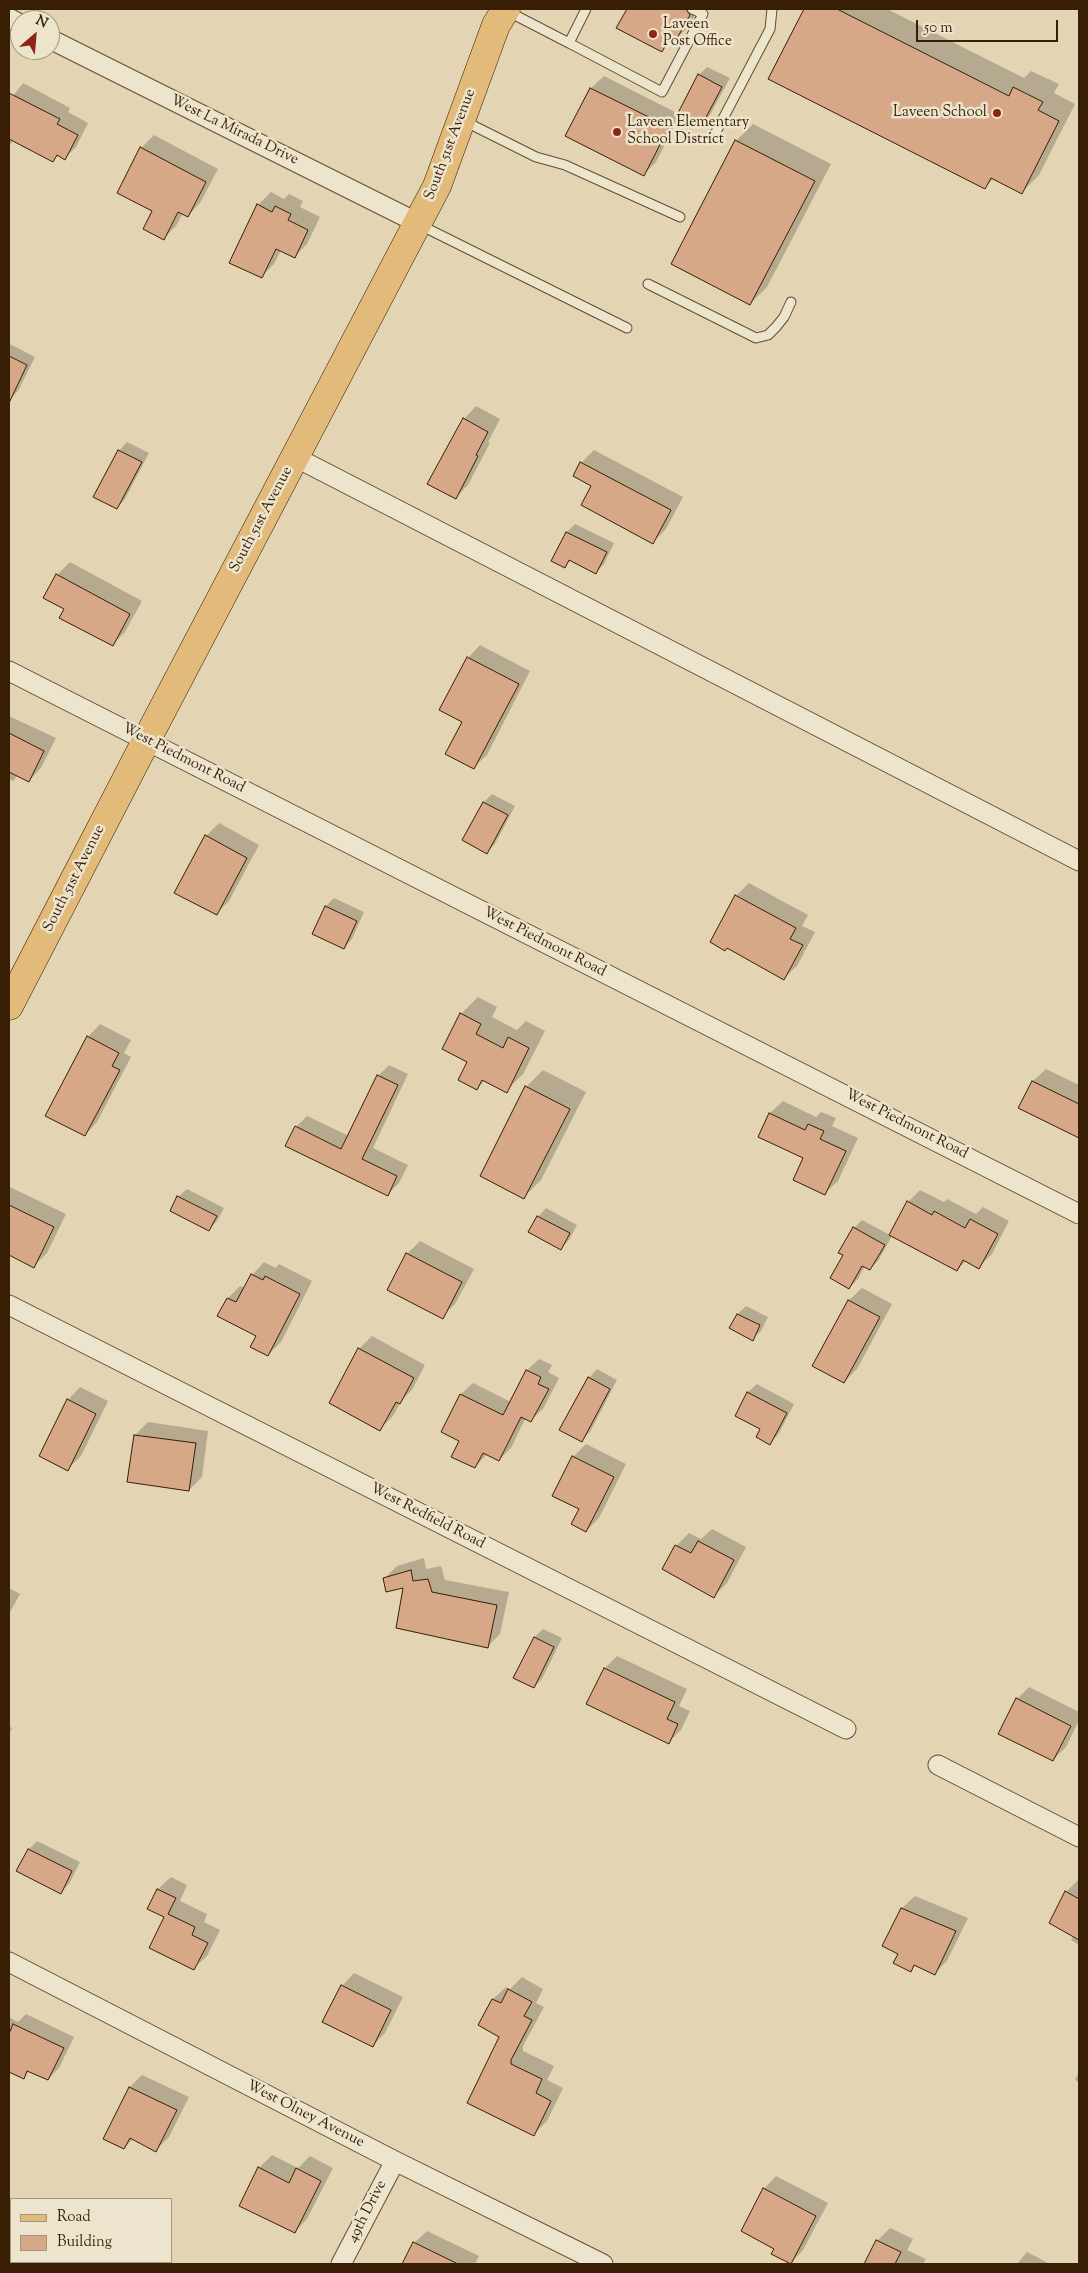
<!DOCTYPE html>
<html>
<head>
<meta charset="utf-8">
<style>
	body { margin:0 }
	#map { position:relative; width:1088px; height:2273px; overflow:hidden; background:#e3d5b4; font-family:"Sorts Mill Goudy",serif }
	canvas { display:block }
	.frame { position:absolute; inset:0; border:10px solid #381e04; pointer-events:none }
	.legend { position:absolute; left:10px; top:2198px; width:162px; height:65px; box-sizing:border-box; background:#ede4ce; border:1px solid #a5957d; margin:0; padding:6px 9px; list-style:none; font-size:15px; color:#381e04 }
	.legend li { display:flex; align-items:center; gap:10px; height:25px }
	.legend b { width:25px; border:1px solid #a5957d }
	.north { position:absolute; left:10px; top:10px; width:50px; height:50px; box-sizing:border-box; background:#ede4ce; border:1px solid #a5957d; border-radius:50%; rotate:27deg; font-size:14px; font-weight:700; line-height:20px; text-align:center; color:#381e04 }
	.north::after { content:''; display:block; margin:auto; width:18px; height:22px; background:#8f2418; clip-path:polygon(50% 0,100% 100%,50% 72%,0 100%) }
	.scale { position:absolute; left:916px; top:20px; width:142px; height:22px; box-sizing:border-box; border:2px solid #381e04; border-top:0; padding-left:6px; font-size:15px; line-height:18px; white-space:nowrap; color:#381e04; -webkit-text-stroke:4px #ede4ce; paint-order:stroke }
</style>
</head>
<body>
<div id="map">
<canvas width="1088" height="2273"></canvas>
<div class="frame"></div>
<ul class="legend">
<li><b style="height:6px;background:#e2ba7a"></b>Road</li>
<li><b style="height:14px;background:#d7a888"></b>Building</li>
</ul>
<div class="north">N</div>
<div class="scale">50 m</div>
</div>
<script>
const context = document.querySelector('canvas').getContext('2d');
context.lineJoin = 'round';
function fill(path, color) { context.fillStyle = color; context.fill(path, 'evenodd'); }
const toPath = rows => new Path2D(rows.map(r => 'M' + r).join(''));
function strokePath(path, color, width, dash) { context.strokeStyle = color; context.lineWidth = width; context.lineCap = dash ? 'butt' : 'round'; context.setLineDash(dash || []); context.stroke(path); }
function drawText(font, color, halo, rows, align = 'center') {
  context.font = font + ' "Sorts Mill Goudy",serif'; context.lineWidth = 5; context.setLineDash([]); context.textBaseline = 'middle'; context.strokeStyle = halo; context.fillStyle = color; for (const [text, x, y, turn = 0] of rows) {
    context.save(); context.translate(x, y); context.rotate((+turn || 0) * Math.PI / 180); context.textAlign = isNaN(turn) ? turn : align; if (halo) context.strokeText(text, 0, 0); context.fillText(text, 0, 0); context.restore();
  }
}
const shadow = toPath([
	[628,9,698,9,688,28,661,51,618,28],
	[805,9,887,9,1024,78,1031,71,1059,84,1054,93,1075,104,1039,175,1022,192,994,178,985,187,770,78],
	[707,67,730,78,710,115,702,124,681,113,656,162,644,174,567,136,591,88,604,76,679,114,699,75],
	[23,83,70,108,68,112,88,123,76,147,65,158,59,155,53,160,13,139,9,148,9,101],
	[753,124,831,164,767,287,750,304,736,141],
	[154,135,218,169,200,203,188,216,183,213,176,226,164,238,141,148],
	[271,192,284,199,289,194,303,201,300,207,320,217,307,244,294,257,281,250,274,264,261,277,258,205],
	[10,344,35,357,18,391,10,399],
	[476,406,500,419,488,442,490,443,468,485,455,498,464,419],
	[127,442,149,453,125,499,117,508,119,451],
	[594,450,683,497,666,529,653,542,593,486,581,463],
	[575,524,614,543,604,564,596,572,571,560,564,567,553,561,567,532],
	[70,562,142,601,125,632,112,645,65,609,57,575],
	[480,645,530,671,487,755,474,767,463,721,468,658],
	[9,716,56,738,41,768,29,781,18,775,13,781,9,779],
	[492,794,515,806,495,844,487,852,464,840,484,802],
	[219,823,259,845,229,901,216,914,206,836],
	[749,883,808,915,802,926,815,932,797,966,784,978,736,896],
	[334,898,364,912,352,939,344,948,326,906],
	[478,997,497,1007,492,1017,517,1030,526,1021,545,1031,523,1074,506,1091,485,1080,477,1089,469,1061,461,1014],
	[100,1024,131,1040,124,1053,131,1057,97,1122,85,1135,88,1037],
	[389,1065,408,1074,373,1148,408,1165,399,1183,388,1194,296,1127,307,1116,349,1136,378,1076],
	[1046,1069,1079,1085,1079,1136,1020,1107,1033,1081],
	[543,1070,586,1092,541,1180,524,1197,526,1087],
	[783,1101,816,1117,821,1112,836,1118,832,1126,858,1138,838,1181,825,1193,805,1158,770,1113],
	[10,1187,66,1214,47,1253,34,1266,11,1255,9,1257],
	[187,1189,224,1208,217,1221,209,1229,178,1197],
	[920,1190,944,1202,947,1199,976,1214,983,1207,1009,1221,992,1254,979,1267,967,1260,957,1270,892,1236,878,1261,870,1269,865,1266,858,1279,849,1288,845,1255,854,1228,862,1220,890,1235,908,1202],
	[546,1208,577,1225,569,1240,561,1248,538,1217],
	[420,1241,474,1269,455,1304,442,1317,407,1254],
	[264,1262,276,1268,279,1264,312,1281,281,1342,268,1355,258,1336,219,1316,228,1298,240,1286,245,1288,252,1275],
	[862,1288,892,1304,857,1369,844,1382,814,1366,849,1300],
	[746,1306,768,1317,761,1331,752,1339,731,1328,738,1314],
	[372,1336,425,1365,412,1390,401,1401,393,1416,380,1429,359,1349],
	[539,1359,552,1365,548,1372,559,1378,543,1409,531,1420,526,1417,511,1448,499,1460,487,1454,475,1467,461,1441,443,1432,461,1394,473,1383,511,1402,527,1370],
	[597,1369,617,1380,590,1432,581,1440,589,1378],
	[757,1384,794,1404,778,1435,769,1443,762,1429,736,1415,748,1392],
	[80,1387,108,1401,81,1456,68,1469,68,1400],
	[148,1422,208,1431,202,1477,189,1490,135,1435],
	[586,1444,626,1464,599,1518,586,1531,580,1508,573,1457],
	[712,1529,746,1547,727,1583,714,1596,676,1546,689,1533,701,1539],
	[424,1558,426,1569,441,1566,445,1580,509,1592,500,1634,487,1647,404,1586,384,1579,397,1566],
	[9,1588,20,1594,9,1614],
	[543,1629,562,1638,542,1679,534,1687,515,1678,535,1637],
	[617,1656,687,1689,679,1706,690,1711,681,1730,668,1743,587,1704,605,1668],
	[1029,1687,1079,1712,1079,1720,1066,1747,1053,1760,1017,1699],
	[9,1726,12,1728,9,1734],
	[37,1841,80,1862,69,1884,61,1892,29,1849],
	[171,1877,187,1885,180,1901,207,1914,204,1922,220,1930,207,1956,194,1968,165,1917,149,1909,158,1889],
	[1079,1879,1079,1945,1071,1940,1074,1935,1066,1892],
	[915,1896,968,1918,947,1961,934,1974,916,1965,911,1970,900,1953,884,1945,902,1908],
	[354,1973,403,1997,385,2033,372,2046,342,1986],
	[522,1977,543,1989,536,2003,544,2007,523,2046,523,2051,554,2066,547,2080,563,2088,547,2121,534,2134,501,2036,480,2025,493,1999,506,1987,510,1989],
	[26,2014,74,2037,59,2068,48,2079,30,2070,23,2077,9,2070,9,2017,18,2022],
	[1079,2071,1079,2082,1075,2080],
	[142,2075,189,2097,169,2137,156,2150,133,2139,124,2148,105,2138,130,2087],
	[272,2155,298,2168,310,2156,333,2168,307,2219,295,2232,259,2168],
	[776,2176,828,2203,803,2250,791,2263,776,2249,764,2189],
	[890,2228,913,2239,907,2250,926,2259,923,2264,866,2264,877,2241],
	[427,2231,479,2256,475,2264,404,2264,414,2243],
	[1027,2252,1050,2264,1017,2264]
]);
const building = toPath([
	[627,9,686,9,690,15,675,42,669,39,662,52,616,28,627,9],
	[804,9,837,9,1009,96,1013,87,1043,102,1038,110,1059,121,1022,194,991,178,985,189,768,79,804,9],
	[698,74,722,87,702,125,678,113,698,74],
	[590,88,669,127,644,176,565,136,590,88],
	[9,93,60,119,57,124,78,135,65,160,57,155,53,162,9,139,9,93],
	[735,140,815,181,750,305,671,264,735,140],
	[140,147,206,182,188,217,178,212,164,240,143,229,152,211,117,193,140,147],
	[257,204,272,212,275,206,291,214,288,220,308,230,295,258,276,249,262,278,229,263,257,204],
	[9,356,27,365,9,403,9,356],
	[463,418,488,432,476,455,478,456,456,499,427,484,463,418],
	[118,450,142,462,117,509,93,497,118,450],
	[580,462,671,510,653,544,581,505,591,486,573,476,580,462],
	[566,532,607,552,596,574,569,560,565,568,551,561,566,532],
	[56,574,130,614,113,646,59,618,64,609,43,598,56,574],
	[467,657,519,684,474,769,445,754,462,722,439,710,467,657],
	[9,733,44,751,29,782,9,772,9,733],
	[483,802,508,815,487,854,462,840,483,802],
	[205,835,247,858,217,915,174,893,205,835],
	[735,895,796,928,790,939,803,945,784,980,727,948,725,951,710,942,735,895],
	[325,906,357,921,344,949,312,934,325,906],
	[460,1013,481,1024,476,1034,503,1048,508,1037,529,1048,507,1093,482,1080,477,1090,458,1080,467,1062,442,1049,460,1013],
	[87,1036,119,1053,112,1066,120,1070,85,1136,45,1116,87,1036],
	[377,1075,398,1085,362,1159,397,1176,388,1196,285,1146,295,1126,341,1149,377,1075],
	[1032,1081,1079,1104,1079,1138,1018,1108,1032,1081],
	[525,1086,570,1109,524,1199,480,1176,525,1086],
	[769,1113,805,1130,808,1124,824,1131,820,1139,846,1151,825,1195,793,1180,803,1158,758,1137,769,1113],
	[177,1196,217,1216,209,1231,170,1211,177,1196],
	[907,1201,932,1215,934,1211,965,1228,970,1219,998,1234,979,1269,963,1260,957,1271,889,1235,907,1201],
	[9,1205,54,1227,34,1268,9,1255,9,1205],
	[537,1216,570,1233,561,1250,528,1232,537,1216],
	[853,1227,885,1245,870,1270,862,1266,849,1289,830,1278,843,1255,838,1253,853,1227],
	[406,1253,462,1282,443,1319,387,1290,406,1253],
	[251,1274,263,1280,265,1276,300,1294,268,1356,250,1347,256,1336,217,1316,227,1298,236,1302,251,1274],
	[848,1300,880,1317,844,1383,812,1366,848,1300],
	[737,1314,760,1325,753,1341,729,1328,737,1314],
	[358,1348,414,1378,400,1404,396,1402,380,1431,329,1403,358,1348],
	[526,1370,541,1377,538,1384,549,1389,531,1422,521,1417,499,1461,483,1453,475,1468,451,1457,459,1441,441,1432,460,1394,503,1415,526,1370],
	[588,1377,610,1389,582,1442,559,1430,588,1377],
	[747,1392,787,1413,770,1445,756,1437,760,1429,735,1416,747,1392],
	[67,1399,96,1414,68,1471,39,1456,67,1399],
	[134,1435,196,1443,189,1491,127,1482,134,1435],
	[572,1456,614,1477,586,1532,571,1524,579,1509,552,1496,572,1456],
	[698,1541,734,1560,714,1598,662,1569,675,1545,691,1553,698,1541],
	[411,1570,413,1581,428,1579,432,1592,497,1605,488,1648,396,1628,403,1588,386,1592,383,1578,411,1570],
	[534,1637,554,1647,534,1688,513,1678,534,1637],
	[604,1668,675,1702,667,1719,678,1724,669,1744,586,1704,604,1668],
	[1016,1698,1071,1726,1053,1761,998,1734,1016,1698],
	[28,1849,72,1871,61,1894,16,1871,28,1849],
	[157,1889,176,1898,168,1914,195,1927,192,1935,208,1943,194,1970,149,1948,164,1917,147,1909,157,1889],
	[1065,1891,1079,1899,1079,1940,1049,1923,1065,1891],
	[901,1908,956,1931,935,1975,914,1965,911,1972,893,1963,898,1954,882,1946,901,1908],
	[341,1985,391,2010,373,2047,322,2022,341,1985],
	[508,1989,532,2002,524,2016,532,2020,511,2060,511,2064,542,2079,536,2093,551,2101,534,2136,467,2103,499,2037,478,2025,492,1999,501,2003,508,1989],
	[13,2024,64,2048,48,2080,27,2071,24,2079,9,2072,9,2034,13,2024],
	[129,2087,177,2110,156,2152,130,2138,124,2149,103,2139,129,2087],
	[258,2167,289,2183,296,2168,321,2181,295,2233,239,2206,258,2167],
	[763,2188,816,2216,791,2264,771,2254,774,2249,741,2231,763,2188],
	[876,2240,901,2252,895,2264,864,2264,876,2240],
	[413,2242,458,2264,402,2264,413,2242]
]);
const service = toPath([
	[507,11,569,43,586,9],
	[569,43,662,92,703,14,692,9],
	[464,121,536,157,565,165,680,217],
	[715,134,770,29,772,9],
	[420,225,627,328],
	[648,284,756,338,768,335,776,327,784,317,791,302]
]);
const minor = toPath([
	[9,18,20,24],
	[50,39,418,223],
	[295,457,1079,861],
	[9,671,1079,1214],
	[9,1305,846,1729],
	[938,1765,1079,1837],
	[9,1962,395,2161,603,2264],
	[341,2264,395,2161]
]);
const primary = toPath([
	[9,1006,146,741,437,186,496,25,506,9]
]);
const markers = [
	[653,34,5,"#8f2418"],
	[997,113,5,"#8f2418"],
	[617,132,5,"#8f2418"]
];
const poiNames = [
	["Laveen",663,25],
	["Post Office",663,42],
	["Laveen School",987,113,"right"],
	["Laveen Elementary",627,123],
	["School District",627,140]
];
const streetNames = [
	["West La Mirada Drive",234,131,26],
	["South 51st Avenue",451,145,-69],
	["South 51st Avenue",262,520,-62],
	["West Piedmont Road",183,759,27],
	["South 51st Avenue",75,879,-63],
	["West Piedmont Road",544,943,27],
	["West Piedmont Road",906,1125,27],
	["West Redfield Road",427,1517,27],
	["West Olney Avenue",305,2115,27],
	["49th Drive",368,2212,-63]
];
fill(shadow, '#0003');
fill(building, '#d7a888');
strokePath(building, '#381e04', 1);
strokePath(service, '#634c30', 11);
strokePath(minor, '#634c30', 21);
strokePath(primary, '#381e04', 29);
strokePath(service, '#ede4ce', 9);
strokePath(minor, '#ede4ce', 19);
strokePath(primary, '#e2ba7a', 28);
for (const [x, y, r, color] of markers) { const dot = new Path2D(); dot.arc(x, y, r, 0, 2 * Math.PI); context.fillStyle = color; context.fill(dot); strokePath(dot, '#ede4ce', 2); }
drawText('15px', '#381e04', '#ede4ce', poiNames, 'left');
drawText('15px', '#381e04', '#ede4ce', streetNames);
</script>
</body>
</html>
